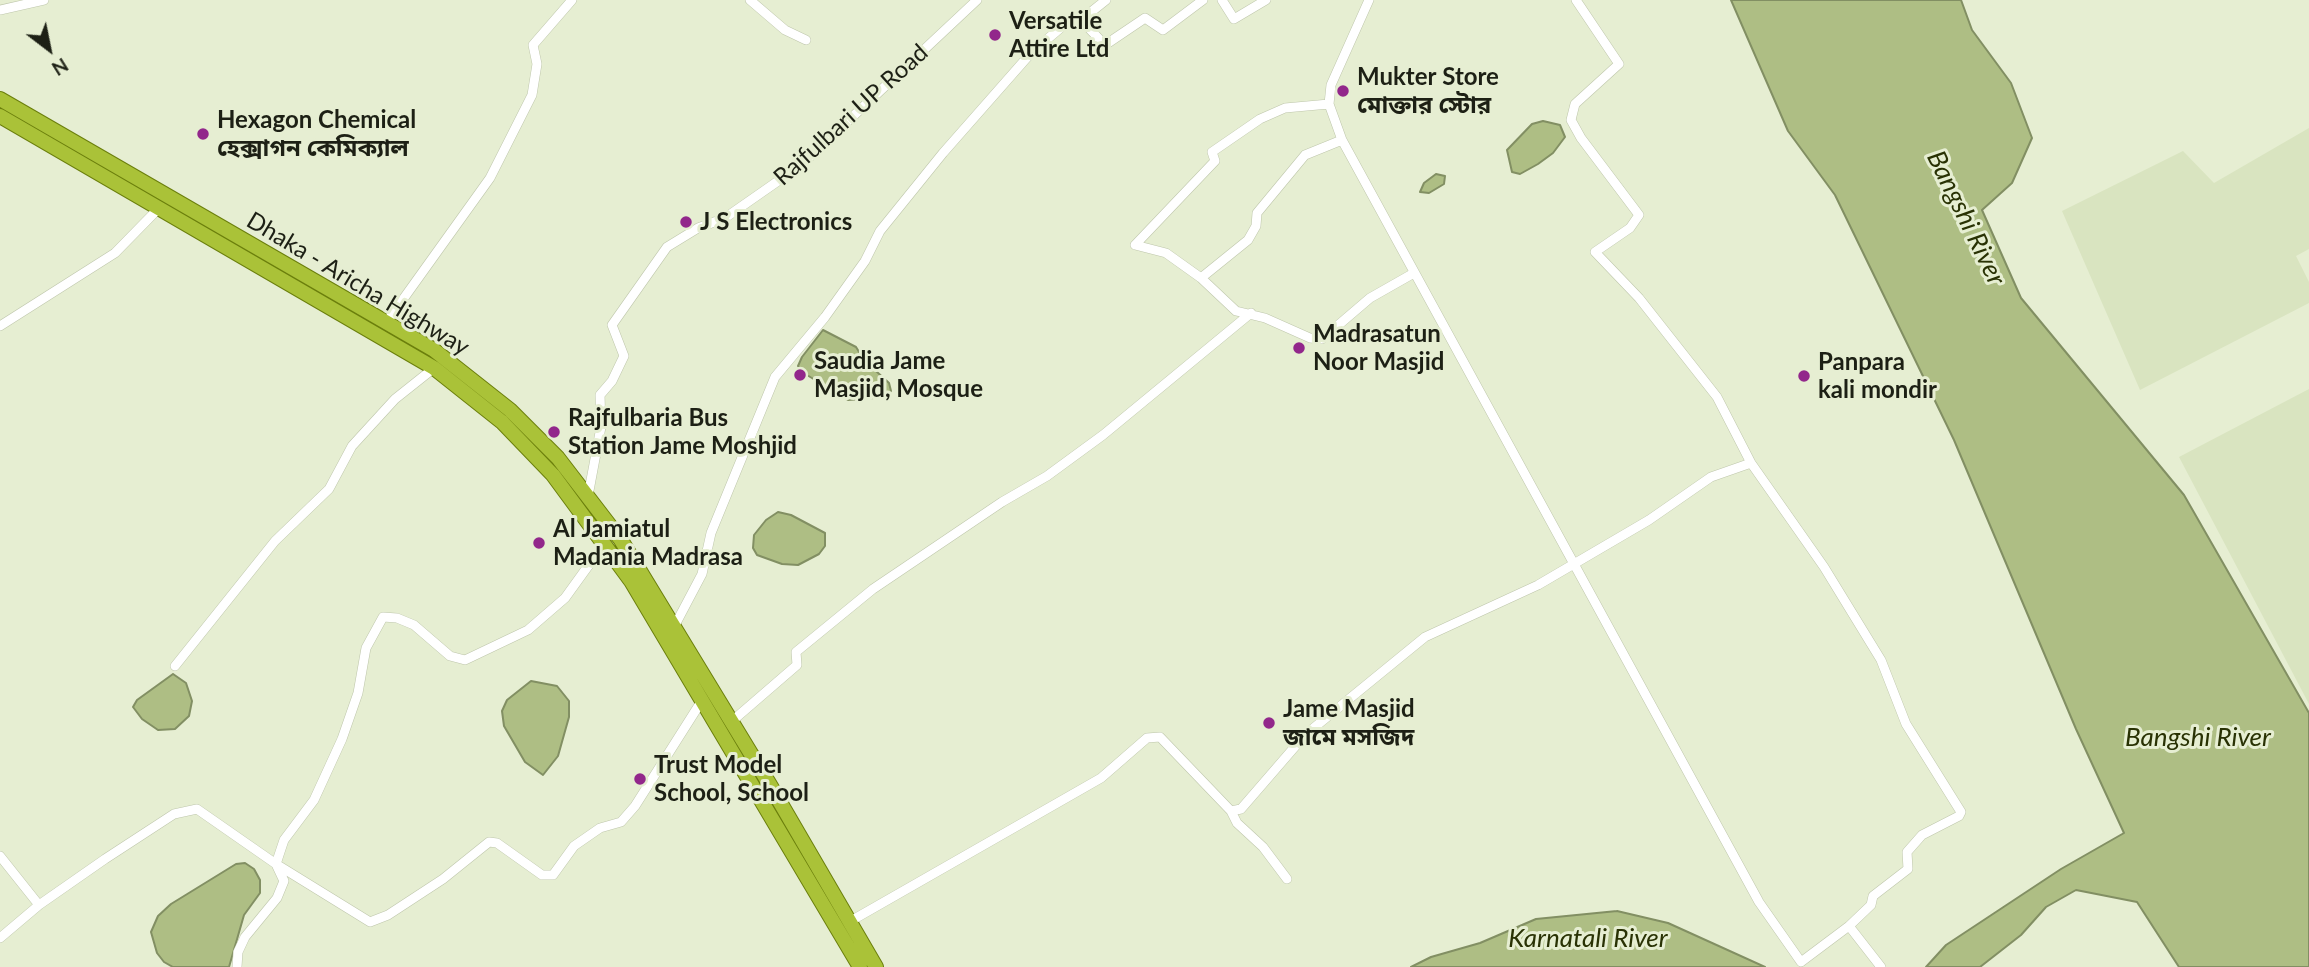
<!DOCTYPE html>
<html>
<head>
<meta charset="utf-8">
<style>
	body { margin:0 }
	#map { position:relative; width:2309px; height:967px; overflow:hidden; background:#e6eed2; font-family:Lato,sans-serif }
	canvas { display:block }
	.north { position:absolute; left:14px; top:14px; width:70px; height:70px; -webkit-text-stroke:5px #e6eed2; paint-order:stroke; rotate:148deg; font-size:19px; font-weight:700; line-height:28px; text-align:center; color:#1d2015 }
	.north::after { content:''; display:block; margin:auto; width:24px; height:32px; background:#1d2015; clip-path:polygon(50% 0,100% 100%,50% 72%,0 100%) }
</style>
</head>
<body>
<div id="map">
<canvas width="2309" height="967"></canvas>
<div class="north">N</div>
</div>
<script>
const context = document.querySelector('canvas').getContext('2d');
context.lineJoin = 'round';
function fill(path, color) { context.fillStyle = color; context.fill(path, 'evenodd'); }
const toPath = rows => new Path2D(rows.map(r => 'M' + r).join(''));
function strokePath(path, color, width, dash) { context.strokeStyle = color; context.lineWidth = width; context.lineCap = dash ? 'butt' : 'round'; context.setLineDash(dash || []); context.stroke(path); }
function drawText(font, color, halo, rows, align = 'center') {
  context.font = font + ' Lato,"Noto Sans Bengali",sans-serif'; context.lineWidth = 6; context.setLineDash([]); context.textBaseline = 'middle'; context.strokeStyle = halo; context.fillStyle = color; for (const [text, x, y, turn = 0] of rows) {
    context.save(); context.translate(x, y); context.rotate((+turn || 0) * Math.PI / 180); context.textAlign = isNaN(turn) ? turn : align; if (halo) context.strokeText(text, 0, 0); context.fillText(text, 0, 0); context.restore();
  }
}
const built = toPath([
	[2309,128,2309,249,2296,256,2309,282,2309,303,2140,390,2062,211,2183,151,2214,183],
	[2309,389,2309,704,2179,457]
]);
const water = toPath([
	[1731,0,1961,0,1972,30,2011,83,2032,138,2012,183,1982,210,2021,298,2184,495,2309,713,2309,967,2179,967,2137,902,2076,890,2046,907,2021,935,1980,967,1926,967,1946,945,2061,869,2124,833,2076,729,1954,440,1835,195,1788,131,1731,0],
	[1543,121,1560,125,1565,137,1553,153,1538,164,1520,174,1512,172,1507,150,1532,124,1543,121],
	[1436,174,1445,176,1444,184,1429,193,1420,192,1424,183,1436,174],
	[823,330,856,347,864,360,889,383,891,391,887,397,848,400,802,372,798,366,802,357,823,330],
	[778,512,791,515,825,533,825,546,819,554,798,565,782,564,757,555,753,548,754,535,766,520,778,512],
	[173,674,186,683,192,701,189,716,175,729,158,730,142,719,133,707,137,700,173,674],
	[531,681,557,686,569,701,569,717,558,756,543,775,525,762,504,726,502,711,507,700,531,681],
	[245,863,254,869,260,880,260,893,244,915,229,967,173,967,164,962,157,953,151,932,158,916,171,904,236,864,245,863],
	[1617,911,1668,923,1765,967,1411,967,1431,957,1480,943,1536,919,1617,911]
]);
const minor = toPath([
	[750,0,785,30,806,40],
	[1222,0,1234,19,1266,0],
	[1369,0,1331,85,1329,104,1342,140,1759,902,1801,962,1849,926],
	[1576,0,1619,64,1575,104,1571,120,1581,138,1639,215,1630,228,1595,252,1639,298,1717,397,1751,463,1824,567,1881,660,1906,724,1961,812,1959,816,1922,835,1907,852,1908,869,1873,896,1871,905,1849,926,1881,967],
	[0,10,44,0],
	[1081,20,1106,0],
	[1135,245,1166,253,1201,278,1236,311,1265,318,1310,338,1322,339,1370,298,1414,273],
	[1135,245,1215,161,1212,152,1260,119,1285,108,1329,104],
	[1201,278,1248,240,1256,226,1257,213,1305,155,1342,140],
	[386,323,490,178,532,95,537,64,533,45,572,0],
	[0,326,115,253,159,208],
	[588,496,601,427,600,395,612,381,624,356,612,325,667,247,698,228,725,218,801,165,977,0],
	[674,627,702,574,711,533,775,377,825,317,865,261,880,231,943,153,1031,53,1071,19,1081,20,1105,45,1145,18,1163,30,1203,0],
	[175,666,275,541,329,489,352,446,395,399,434,368],
	[731,722,797,665,796,652,873,589,1002,502,1047,476,1103,435,1251,313],
	[1231,811,1237,823,1263,847,1287,879],
	[0,856,39,905],
	[849,922,1101,778,1147,738,1160,737,1231,811,1241,809,1305,735,1425,637,1538,585,1649,520,1711,477,1751,463],
	[0,938,39,905,105,859,174,814,197,809,276,864,370,922,388,915,443,879,489,842,497,843,542,875,553,875,574,846,600,828,621,822,635,806,701,702],
	[237,967,238,952,245,937,277,898,284,881,276,864,284,840,314,800,342,739,358,693,366,648,383,617,397,618,414,625,450,656,465,660,528,630,565,598,604,544]
]);
const trunk = toPath([
	[0,99,434,350,510,410,558,458,621,540,770,785,876,967],
	[0,116,434,368,502,422,553,475,631,581,860,967]
]);
const markers = [
	[995,35,7,"#92278b"],
	[1343,91,7,"#92278b"],
	[203,134,7,"#92278b"],
	[686,222,7,"#92278b"],
	[1299,348,7,"#92278b"],
	[800,375,7,"#92278b"],
	[1804,376,7,"#92278b"],
	[554,432,7,"#92278b"],
	[539,543,7,"#92278b"],
	[1269,723,7,"#92278b"],
	[640,779,7,"#92278b"]
];
const poiNames = [
	["Versatile",1009,21],
	["Attire Ltd",1009,49],
	["Mukter Store",1357,77],
	["মোক্তার স্টোর",1357,105],
	["Hexagon Chemical",217,120],
	["হেক্সাগন কেমিক্যাল",217,148],
	["J S Electronics",700,222],
	["Madrasatun",1313,334],
	["Noor Masjid",1313,362],
	["Saudia Jame",814,361],
	["Masjid, Mosque",814,389],
	["Panpara",1818,362],
	["kali mondir",1818,390],
	["Rajfulbaria Bus",568,418],
	["Station Jame Moshjid",568,446],
	["Al Jamiatul",553,529],
	["Madania Madrasa",553,557],
	["Jame Masjid",1283,709],
	["জামে মসজিদ",1283,737],
	["Trust Model",654,765],
	["School, School",654,793]
];
const streetNames = [
	["Rajfulbari UP Road",851,115,-42],
	["Dhaka - Aricha Highway",358,284,31]
];
const waterNames = [
	["Bangshi River",1966,218,64],
	["Bangshi River",2198,738],
	["Karnatali River",1588,939]
];
fill(built, '#d9e4c0');
fill(water, '#aebe84');
strokePath(water, '#828f63', 2);
strokePath(minor, '#bec6ab', 10);
strokePath(trunk, '#6b7f0c', 16);
strokePath(minor, '#fff', 9);
strokePath(trunk, '#aac238', 14);
for (const [x, y, r, color] of markers) { const dot = new Path2D(); dot.arc(x, y, r, 0, 2 * Math.PI); context.fillStyle = color; context.fill(dot); strokePath(dot, '#e6eed2', 2.5); }
drawText('bold 24px', '#1d2015', '#e6eed2', poiNames, 'left');
drawText('24px', '#1d2015', '#e6eed2', streetNames);
drawText('italic 26px', '#293204', '#e6eed2', waterNames);
</script>
</body>
</html>
